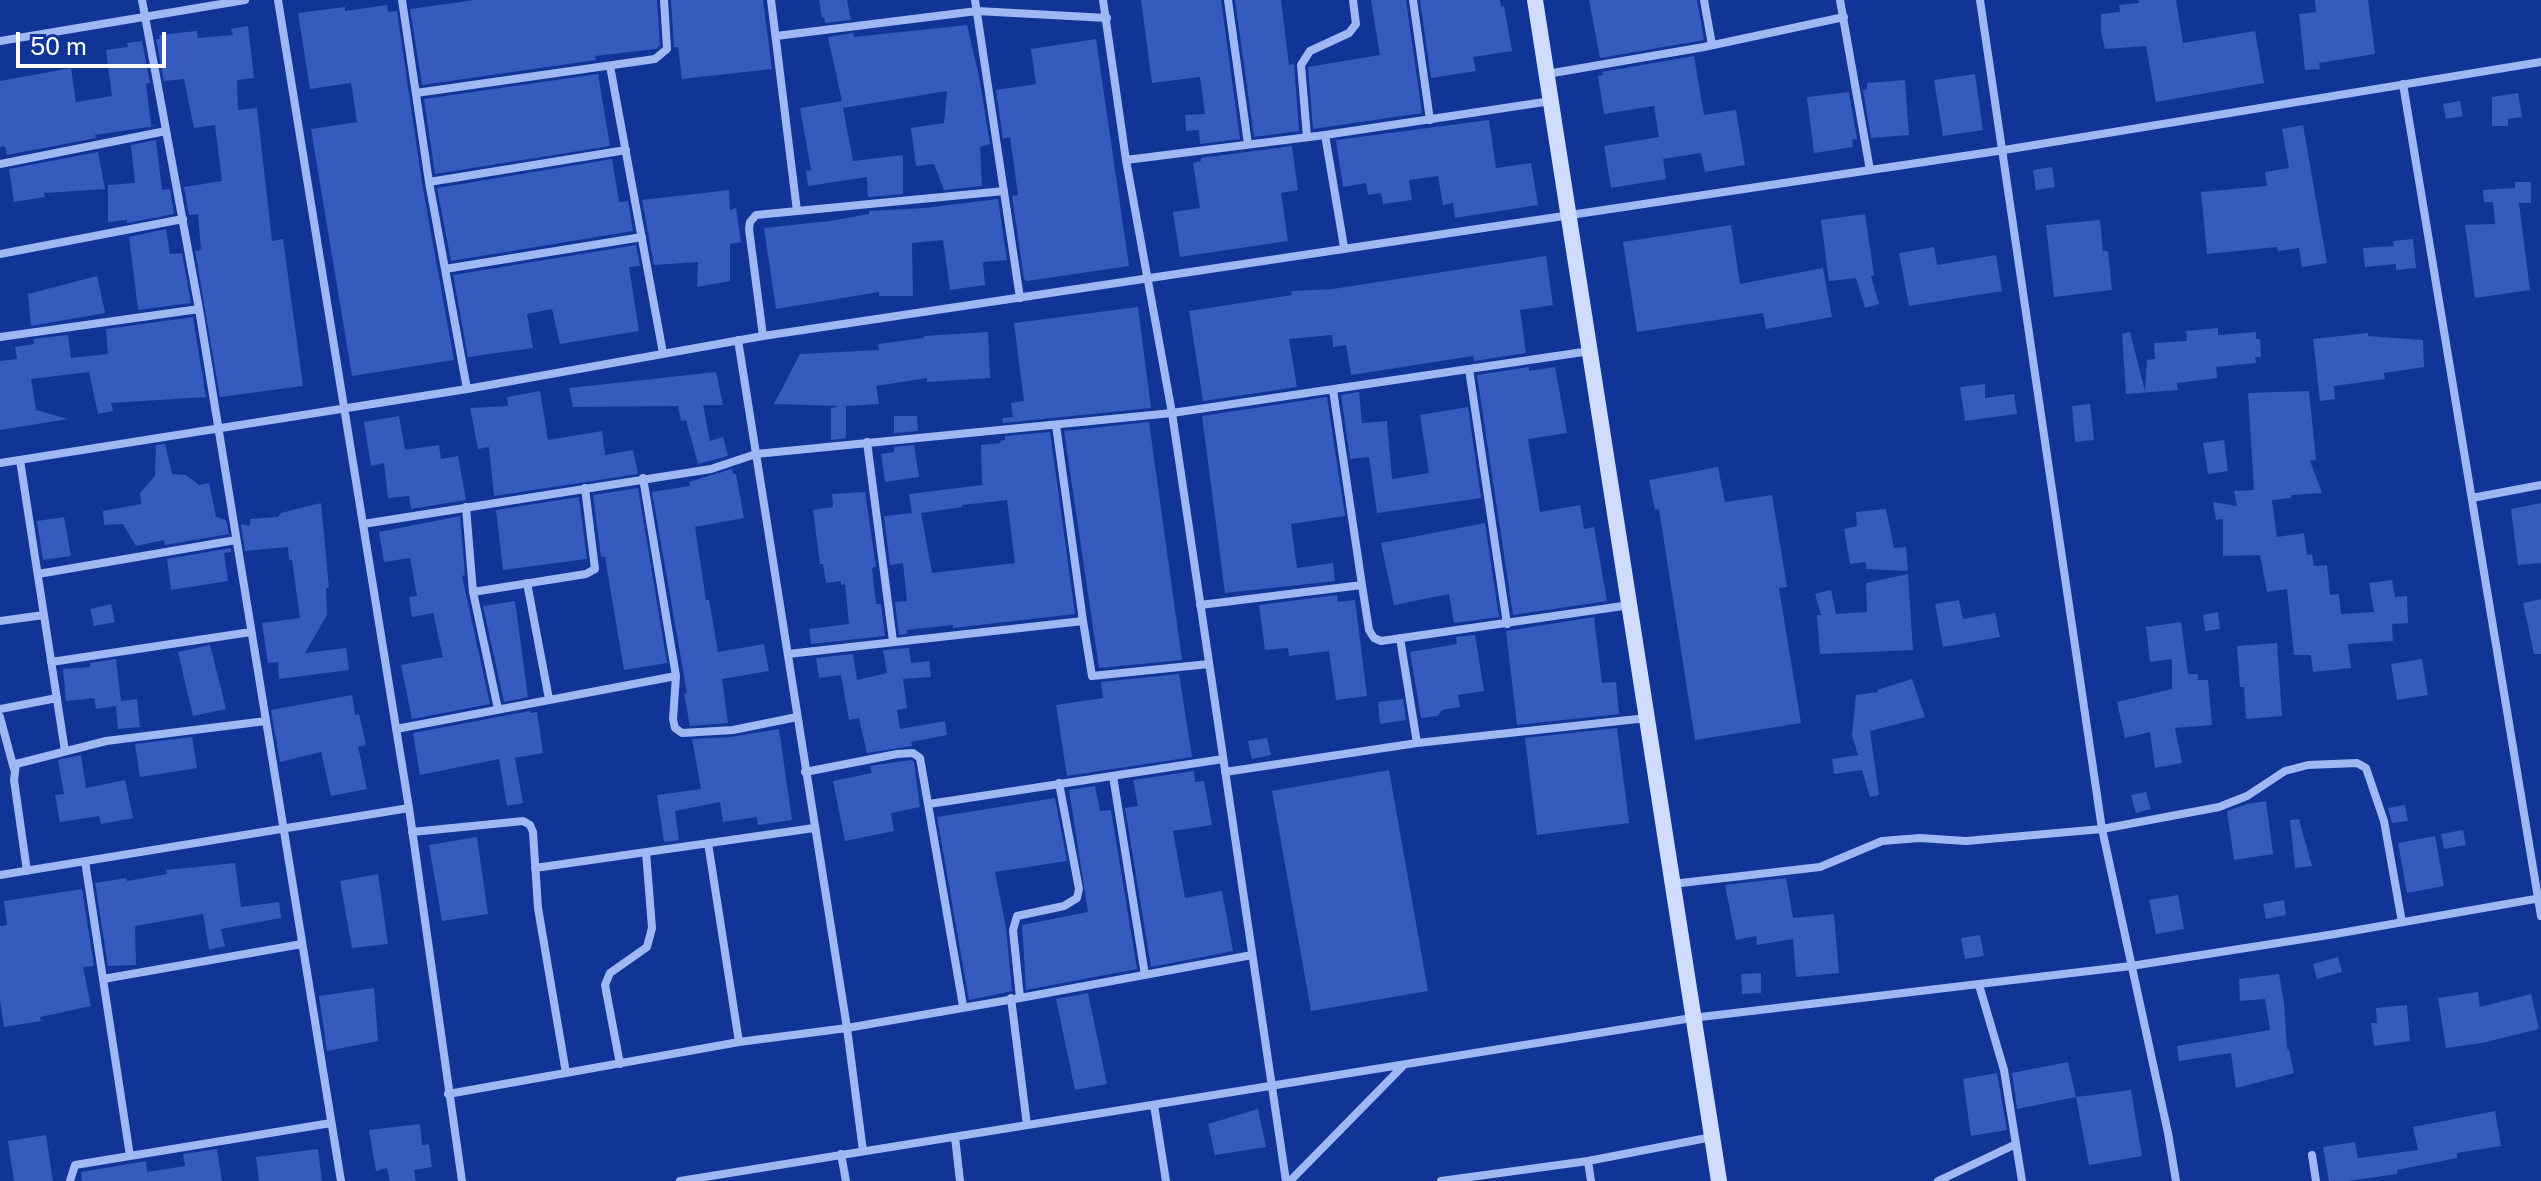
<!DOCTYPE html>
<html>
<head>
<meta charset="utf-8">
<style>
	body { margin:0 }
	#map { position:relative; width:2541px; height:1181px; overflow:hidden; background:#103596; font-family:"Public Sans",sans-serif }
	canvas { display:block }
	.scale { position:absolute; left:16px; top:32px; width:150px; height:36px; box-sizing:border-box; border:4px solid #fff; border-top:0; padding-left:10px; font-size:24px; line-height:28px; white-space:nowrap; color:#fff; -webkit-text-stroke:6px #103596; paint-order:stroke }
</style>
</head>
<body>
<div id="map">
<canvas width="2541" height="1181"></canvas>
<div class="scale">50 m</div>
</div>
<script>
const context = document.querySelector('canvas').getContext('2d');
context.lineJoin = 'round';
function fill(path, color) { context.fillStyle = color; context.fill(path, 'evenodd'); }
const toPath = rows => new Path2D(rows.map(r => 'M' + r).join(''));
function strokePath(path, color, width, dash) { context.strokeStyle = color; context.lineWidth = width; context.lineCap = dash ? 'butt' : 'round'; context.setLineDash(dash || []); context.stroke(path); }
const building = toPath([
	[475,0,657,0,660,46,656,49,595,56,596,60,422,85,410,9],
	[671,0,763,0,772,69,682,79,678,47,674,47],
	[819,0,847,0,851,20,825,23,824,17,822,18],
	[1141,0,1221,0,1240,139,1200,144,1199,130,1186,131,1185,115,1205,114,1200,77,1152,83],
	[1235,0,1281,0,1289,65,1294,64,1299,131,1254,137],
	[1371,0,1406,0,1422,113,1313,129,1308,67,1380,55],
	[1420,0,1500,0,1501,7,1504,6,1512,51,1473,57,1476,71,1431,78],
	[1589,0,1697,0,1704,40,1600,58],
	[2138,0,2176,0,2183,43,2255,31,2264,83,2156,102,2146,46,2105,49,2101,33,2101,14,2120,12,2119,5,2139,3],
	[2315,0,2368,0,2375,54,2319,63,2320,69,2305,70,2299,14,2316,12],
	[387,5,388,12,397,11,422,183,454,360,352,376,311,129,357,122,351,83,310,89,298,13,345,7,345,11],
	[967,25,979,76,990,144,980,147,982,186,944,190,934,164,916,166,911,128,944,123,947,91,843,108,853,161,903,155,903,194,868,197,867,177,808,186,806,171,811,170,800,108,842,101,828,37,853,33,854,37],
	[248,26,254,78,237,80,238,110,257,108,272,241,283,239,303,386,220,397,195,251,201,250,198,214,189,215,184,187,222,181,215,125,194,128,184,79,164,81,156,39,160,39,159,35,197,31,198,38,233,35,231,29],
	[1096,39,1129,266,1027,281,1024,279,1012,196,1018,195,1010,137,1003,139,996,90,1036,84,1031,49],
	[142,41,150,83,146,84,151,125,155,126,95,135,96,138,7,155,5,146,0,147,0,81,71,68,76,102,112,96,106,50,128,47,127,43],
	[1694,56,1704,115,1736,110,1745,165,1705,172,1701,153,1663,159,1666,179,1611,188,1604,146,1659,137,1654,106,1604,114,1598,76,1603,75,1602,72],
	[598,74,610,146,435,174,424,99],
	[1975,74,1983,130,1943,136,1934,80],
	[1905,80,1909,135,1871,138,1863,90,1867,89,1867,83],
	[1849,92,1857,139,1852,139,1853,147,1814,153,1807,97],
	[2518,93,2522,117,2508,119,2508,126,2492,126,2492,97],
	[2460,101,2463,116,2446,119,2443,104],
	[1489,120,1496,168,1531,163,1538,205,1455,218,1453,203,1443,205,1438,176,1409,180,1412,200,1383,204,1381,193,1368,195,1366,183,1343,187,1336,140],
	[2303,125,2327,263,2302,267,2299,248,2278,251,2277,247,2207,254,2201,192,2267,186,2265,172,2289,168,2282,129],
	[156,140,162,190,170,189,174,214,127,223,127,220,108,222,108,185,135,183,131,145],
	[1292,146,1298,190,1281,193,1288,241,1180,257,1173,212,1200,208,1193,163,1201,161,1201,158],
	[98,152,105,189,44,193,45,197,14,202,9,169],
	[612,159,619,202,628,201,633,231,451,261,437,188],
	[2052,167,2055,187,2036,190,2033,170],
	[2515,182,2531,182,2531,203,2519,203,2530,290,2475,298,2465,225,2495,224,2493,202,2484,202,2483,190,2515,188],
	[729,190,730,210,736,208,741,242,730,244,730,281,697,287,698,262,654,265,642,200],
	[998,199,1010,281,1007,260,983,262,985,285,950,290,943,240,912,243,913,296,879,296,879,292,776,309,764,228,830,221,869,214,869,211,924,208],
	[1865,214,1874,275,1871,276,1879,304,1865,308,1856,278,1829,281,1821,220],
	[2100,220,2103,251,2108,251,2112,290,2054,297,2046,225],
	[1731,225,1740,284,1823,268,1832,317,1766,329,1763,313,1637,332,1623,242],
	[166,229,170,254,182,253,191,303,138,310,129,237],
	[2413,239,2416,268,2396,270,2396,264,2365,267,2363,248,2394,246,2393,241],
	[636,245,640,266,629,267,639,331,560,344,552,309,527,314,533,348,468,357,453,275],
	[1934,247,1937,265,1996,255,2002,291,1909,306,1899,253],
	[1546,256,1553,305,1520,310,1526,353,1474,361,1473,356,1351,375,1346,345,1333,347,1332,335,1289,339,1297,387,1203,401,1189,311,1292,295,1291,291,1333,289],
	[97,276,105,313,31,326,28,294],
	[1138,307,1151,408,1003,423,1002,418,1013,417,1011,403,1024,401,1014,323],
	[193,317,206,397,111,403,113,411,98,414,89,372,31,379,36,410,68,419,0,430,0,361,17,359,15,347,34,344,33,339,68,335,71,358,108,354,106,329],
	[2218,328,2218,335,2256,332,2256,339,2260,339,2261,357,2255,357,2256,363,2216,367,2217,378,2177,383,2178,390,2126,394,2122,334,2130,332,2145,391,2147,360,2155,359,2154,343,2187,341,2186,331],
	[988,332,990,378,927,382,927,378,876,386,879,404,846,406,846,438,831,440,831,408,839,406,774,404,800,354,879,350,878,344,924,338,924,336],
	[2368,333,2368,336,2423,340,2424,367,2384,373,2385,379,2334,386,2335,399,2320,401,2313,339],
	[1529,367,1529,371,1555,367,1567,433,1528,439,1540,512,1580,505,1584,529,1594,527,1607,601,1513,615,1477,375],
	[716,372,723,405,703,405,710,441,723,437,728,456,698,464,686,420,681,421,678,406,573,407,569,388],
	[1985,384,1985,398,2014,394,2017,414,1965,421,1960,387],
	[540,391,548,440,602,431,605,455,633,450,638,474,494,496,489,447,478,449,470,408,508,406,507,397],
	[2309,391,2316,460,2310,461,2322,493,2291,495,2291,498,2272,500,2277,537,2304,533,2307,555,2312,554,2314,566,2327,565,2330,595,2339,594,2341,614,2374,612,2369,583,2392,580,2395,597,2407,596,2408,623,2392,624,2393,641,2348,644,2351,668,2313,672,2311,655,2294,655,2287,589,2267,592,2260,555,2223,556,2223,519,2216,520,2213,502,2237,506,2234,491,2254,490,2248,393],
	[1359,392,1362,423,1387,421,1392,479,1429,473,1420,415,1468,407,1481,498,1377,513,1369,457,1350,459,1341,395],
	[1327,397,1345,516,1291,524,1297,568,1333,563,1335,581,1225,593,1202,416],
	[2090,404,2094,440,2075,442,2072,406],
	[399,416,405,450,439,445,441,459,458,456,466,500,411,509,409,496,388,498,384,463,371,466,364,422],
	[894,416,917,416,918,431,894,433],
	[1149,422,1182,660,1099,668,1064,431],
	[1050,432,1075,614,953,628,953,625,907,630,907,634,899,635,895,602,907,601,903,563,890,565,884,516,912,513,909,494,982,485,981,445,1001,443,1000,441,1005,440,1005,436],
	[1007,500,1015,563,932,573,921,513,962,507,962,505],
	[2224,440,2228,471,2208,474,2203,443],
	[165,444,172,474,186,475,199,485,209,483,216,517,226,520,229,534,165,545,164,540,136,546,123,524,104,525,103,511,141,504,140,493,155,476,156,445],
	[914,445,919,477,885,482,881,454,894,452,894,447],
	[1718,467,1725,502,1772,495,1787,587,1779,588,1801,723,1695,740,1659,509,1655,510,1649,480],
	[732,469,733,474,736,474,744,518,695,527,706,600,709,600,718,652,764,644,769,671,722,679,728,723,690,726,684,694,687,693,652,492,690,486,689,482],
	[638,488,667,663,624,670,605,557,601,557,593,495],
	[865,492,876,567,872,568,876,604,881,604,885,636,811,644,809,629,849,624,850,634,845,584,841,585,841,581,826,583,823,564,820,564,813,510,833,507,832,494],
	[579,497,587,559,503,570,496,510],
	[321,503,329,588,326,588,327,615,305,653,346,648,349,670,279,679,278,662,268,663,262,623,300,618,292,560,289,560,288,547,245,551,241,524,250,526,250,519,278,517,281,513],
	[2541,503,2541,563,2518,565,2511,509],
	[1886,509,1894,548,1906,547,1908,571,1866,569,1866,562,1850,564,1844,529,1857,526,1856,512],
	[460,516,465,575,462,576,490,704,412,719,401,665,443,657,433,613,412,617,409,597,417,596,410,558,384,562,379,532],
	[64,517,71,556,43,560,37,521],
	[1485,523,1499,617,1454,623,1449,594,1394,605,1381,543],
	[231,548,231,552,224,553,228,581,171,590,167,559],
	[1908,574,1913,650,1820,654,1817,615,1821,615,1815,594,1831,590,1836,614,1867,612,1866,583],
	[1337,595,1338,602,1355,600,1367,696,1336,700,1329,651,1289,656,1288,648,1265,650,1259,605],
	[2541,599,2541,654,2534,654,2523,603],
	[1959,600,1963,619,1995,613,2000,637,1943,647,1935,604],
	[515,601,528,697,504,702,483,606],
	[111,604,115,622,94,626,90,609],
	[2218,612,2220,629,2205,631,2203,615],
	[1594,617,1602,683,1616,682,1619,714,1517,725,1506,631],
	[2181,622,2188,674,2198,674,2198,680,2208,680,2212,725,2175,728,2182,763,2155,768,2150,732,2125,738,2117,702,2172,689,2172,659,2150,662,2146,627],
	[1475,635,1484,691,1458,695,1460,707,1442,710,1438,716,1421,718,1410,652,1457,644,1456,637],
	[2277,643,2282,716,2246,719,2244,687,2240,687,2237,646],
	[210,645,226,709,193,716,178,652],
	[909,648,911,663,929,661,931,677,903,679,907,708,897,710,900,729,945,721,947,735,911,742,912,746,867,753,859,718,849,720,841,675,819,678,816,658,853,654,857,680,887,673,883,650],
	[116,659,121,701,137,699,140,727,118,729,116,706,96,709,94,698,66,701,63,669,90,667,90,663],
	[2422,659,2428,695,2397,700,2391,664],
	[1179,674,1192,757,1067,776,1056,705,1103,698,1101,682],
	[1912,679,1925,717,1870,731,1879,795,1870,797,1862,770,1834,774,1832,759,1858,755,1852,735,1856,695,1878,692,1877,690],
	[352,695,355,715,359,714,366,745,358,747,367,789,331,796,321,752,280,762,271,710],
	[1403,699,1406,720,1380,724,1378,702],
	[530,711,531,713,537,712,543,753,515,758,523,803,507,806,499,759,420,775,413,733],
	[1617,728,1629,823,1537,835,1525,738],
	[779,729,792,820,758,825,757,817,723,822,720,802,675,811,679,840,664,842,657,795,701,789,692,739,731,737],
	[192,737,197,768,140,777,135,744],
	[1267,738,1271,755,1252,759,1248,741],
	[81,755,86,788,125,780,133,818,101,824,99,816,60,822,55,795,64,794,58,760],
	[911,760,914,762,920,807,891,813,894,831,845,841,833,781,872,773,870,766],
	[1389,770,1428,991,1311,1011,1272,791],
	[1194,771,1195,782,1204,781,1212,825,1173,831,1185,898,1222,891,1233,951,1151,967,1125,808,1138,806,1133,780],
	[1095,786,1100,811,1111,810,1137,969,1026,990,1022,925,1088,912,1069,790],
	[2146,792,2151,809,2136,813,2131,795],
	[1055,798,1067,861,995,872,1006,928,1012,991,969,1000,937,817],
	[2266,801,2273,854,2234,860,2227,811,2247,804],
	[2405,805,2408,821,2392,823,2388,808],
	[2299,819,2312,866,2295,868,2290,820],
	[2463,830,2466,845,2444,849,2441,834],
	[2435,836,2444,886,2407,893,2398,843],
	[477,837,488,914,442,921,429,845],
	[235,863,241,907,279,902,281,918,221,929,225,946,209,950,203,914,135,926,136,965,108,966,95,883,126,878,127,881,167,874,166,870],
	[378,874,388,944,352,948,340,881],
	[1786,878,1793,918,1834,914,1839,973,1796,977,1793,939,1757,945,1756,936,1736,940,1725,885],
	[82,889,94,966,83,967,91,1006,40,1017,41,1021,4,1027,0,1001,0,926,7,925,4,901],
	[2178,895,2184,929,2156,934,2149,900],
	[2284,900,2286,915,2266,919,2263,904],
	[1980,935,1984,956,1965,959,1961,938],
	[2338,957,2342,972,2317,979,2313,964],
	[1761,973,1761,993,1742,994,1741,974],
	[2279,974,2284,1003,2287,1049,2289,1049,2294,1073,2236,1088,2231,1053,2179,1061,2177,1046,2270,1030,2265,999,2240,1001,2239,979],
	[374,988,378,1041,327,1051,319,996],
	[2478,992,2480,1007,2531,994,2539,1029,2482,1043,2446,1048,2438,998],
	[1088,993,1107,1084,1075,1090,1056,999],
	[2407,1005,2410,1041,2374,1046,2371,1023,2377,1023,2376,1008],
	[2068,1062,2076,1097,2017,1109,2012,1073],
	[1997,1073,2007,1130,1971,1136,1963,1079],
	[2131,1090,2142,1156,2089,1165,2076,1097],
	[1258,1109,1266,1147,1215,1155,1208,1124],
	[2495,1111,2501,1146,2457,1153,2457,1158,2397,1170,2397,1174,2348,1181,2329,1181,2323,1147,2355,1142,2358,1158,2418,1150,2413,1127],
	[420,1124,422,1145,429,1144,432,1167,414,1170,416,1181,390,1181,387,1168,376,1171,369,1130],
	[46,1135,53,1181,14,1181,8,1141],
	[217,1149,222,1181,82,1181,81,1172,146,1161,147,1172,185,1166,183,1154],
	[318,1149,322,1181,259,1181,256,1157]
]);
const street = toPath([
	[142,0,199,309,341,1181],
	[278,0,409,808,462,1181],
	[402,0,429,182,467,389],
	[771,0,797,211],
	[975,0,1020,298],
	[1103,0,1126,160,1172,413,1286,1181],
	[1228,0,1248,144],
	[1413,0,1430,120],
	[1704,0,1712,45],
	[1840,0,1870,170],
	[1980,0,2102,829,2168,1133,2176,1181],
	[776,36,977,11,1107,18],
	[0,41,245,0],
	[610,66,663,353],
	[1547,74,1704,47,1844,17],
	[2403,84,2541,916],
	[416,93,655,59,667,49,664,0],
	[1325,135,1344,247],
	[1307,137,1301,65,1310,51,1349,33,1356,24,1353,0],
	[1126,160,1325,135,1551,101],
	[0,164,166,131],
	[429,182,626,150],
	[0,254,183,219],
	[445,269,642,237],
	[763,336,749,229,750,222,756,215,1004,191],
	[0,337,199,309],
	[738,340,847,1028,863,1151],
	[1469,369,1507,624],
	[1333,390,1362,585],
	[867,442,893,641],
	[20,460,65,751],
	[0,463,467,389,763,336,2004,150,2541,62],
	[643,478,676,676,673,719,675,728,682,733,733,730,797,717],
	[2472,498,2541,485],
	[466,507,473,592,498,709],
	[363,524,711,469,756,454,1172,413,1590,351],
	[38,574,236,540],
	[527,583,549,699],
	[473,592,586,574,595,569,585,488],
	[1200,605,1362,585,1369,630,1374,638,1381,641,1630,605],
	[0,621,44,615],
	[1083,621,1092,676,1209,664],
	[1400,638,1417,743],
	[788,654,1083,621,1056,425],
	[51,662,251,632],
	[0,709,57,698],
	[0,717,14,769],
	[396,729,676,676],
	[805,772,897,754,913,753,920,758,963,1006],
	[1225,772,1417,743,1647,718],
	[1113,776,1145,975],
	[929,804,1223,759],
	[412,832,523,821,530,825,533,832,538,908,566,1073],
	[708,843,739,1042],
	[85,861,130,1156],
	[535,868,814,828],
	[27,871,14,780,16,764,106,741,266,721],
	[0,875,409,808],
	[1672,884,1820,867,1882,841,1920,838,1966,841,2102,829,2219,807,2247,796,2285,771,2308,765,2357,763,2366,768,2384,821,2402,922],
	[103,979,302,944],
	[1011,998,1027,1125],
	[1020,998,1013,930,1017,916,1064,906,1077,898,1079,889,1059,783],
	[620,1064,605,985,610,973,647,947,652,928,646,852],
	[448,1094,739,1042,847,1028,1020,998,1252,955],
	[1154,1105,1166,1181],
	[955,1137,960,1181],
	[2016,1144,2022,1181],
	[841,1154,846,1181],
	[2312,1155,2316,1181],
	[1588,1161,1591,1181],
	[70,1181,75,1165,331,1123],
	[680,1181,1692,1018,2131,966,2335,934,2541,898],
	[1290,1181,1402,1067],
	[1441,1181,1588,1161,1712,1137],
	[1938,1181,2016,1144,2004,1070,1979,985]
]);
const secondary = toPath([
	[1535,0,1719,1181]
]);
fill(building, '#345bbd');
strokePath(street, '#9fb8f4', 8);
strokePath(secondary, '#cfdcfd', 16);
</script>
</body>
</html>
